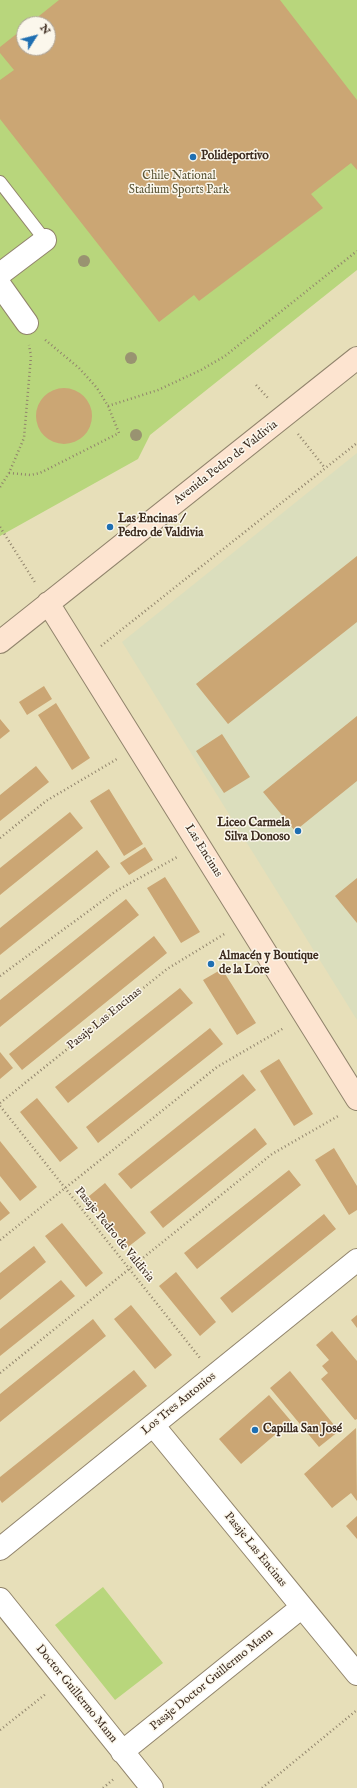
<!DOCTYPE html>
<html>
<head>
<meta charset="utf-8">
<style>
	body { margin:0 }
	#map { position:relative; width:357px; height:1788px; overflow:hidden; background:#e7dfb9; font-family:"IM FELL English",serif }
	canvas { display:block }
	.north { position:absolute; left:16px; top:16px; width:40px; height:40px; box-sizing:border-box; background:#fbf7ec; border:1px solid #aea59a; border-radius:50%; rotate:54deg; font-size:11px; font-weight:700; line-height:16px; text-align:center; color:#3b2a1e }
	.north::after { content:''; display:block; margin:auto; width:14px; height:18px; background:#1f6fb2; clip-path:polygon(50% 0,100% 100%,50% 72%,0 100%) }
</style>
</head>
<body>
<div id="map">
<canvas width="357" height="1788"></canvas>
<div class="north">N</div>
</div>
<script>
const context = document.querySelector('canvas').getContext('2d');
context.lineJoin = 'round';
function fill(path, color) { context.fillStyle = color; context.fill(path, 'evenodd'); }
const toPath = rows => new Path2D(rows.map(r => 'M' + r).join(''));
function strokePath(path, color, width, dash) { context.strokeStyle = color; context.lineWidth = width; context.lineCap = dash ? 'butt' : 'round'; context.setLineDash(dash || []); context.stroke(path); }
function drawText(font, color, halo, rows, align = 'center') {
  context.font = font + ' "IM FELL English",serif'; context.lineWidth = 3; context.setLineDash([]); context.textBaseline = 'middle'; context.strokeStyle = halo; context.fillStyle = color; for (const [text, x, y, turn = 0] of rows) {
    context.save(); context.translate(x, y); context.rotate((+turn || 0) * Math.PI / 180); context.textAlign = isNaN(turn) ? turn : align; if (halo) context.strokeText(text, 0, 0); context.fillText(text, 0, 0); context.restore();
  }
}
const built = toPath([
	[357,453,357,1020,122,642]
]);
const green = toPath([
	[0,0,357,0,357,270,150,435,138,459,0,536],
	[24,24,48,24,48,48,24,48],
	[103,1587,163,1663,115,1700,55,1625]
]);
const building = toPath([
	[59,0,280,0,357,100,357,170,351,163,311,194,323,208,199,301,194,295,159,322,0,119,0,80,14,70,0,53,0,47,24,28,24,48,48,48,48,24,29,24],
	'36 416a28 28 0 1 1 56 0a28 28 0 1 1-56 0Z',
	[357,556,357,622,228,724,196,684],
	[44,686,52,699,27,715,19,702],
	[56,703,90,758,72,770,38,715],
	[357,716,357,781,295,831,263,792],
	[0,719,10,731,0,739],
	[222,734,250,777,224,793,196,751],
	[36,766,49,782,0,821,0,795],
	[109,789,143,844,124,856,90,801],
	[70,812,83,828,0,895,0,868],
	[145,847,153,860,129,875,120,863],
	[97,850,110,867,0,955,0,928],
	[165,877,200,932,181,943,147,888],
	[357,878,357,923,335,896],
	[126,899,139,915,0,1027,0,1000],
	[154,936,167,953,22,1070,9,1054],
	[222,969,256,1023,237,1035,203,980],
	[180,988,193,1003,68,1103,55,1087],
	[210,1028,223,1044,98,1143,86,1127],
	[0,1052,13,1068,0,1079],
	[279,1059,313,1114,294,1126,260,1071],
	[243,1074,256,1090,131,1189,118,1174],
	[37,1098,78,1148,60,1162,20,1112],
	[255,1128,267,1144,163,1228,150,1212],
	[0,1141,37,1187,20,1201,0,1176],
	[334,1148,357,1186,357,1210,349,1215,315,1160],
	[289,1170,301,1185,197,1269,184,1253],
	[105,1183,146,1233,128,1247,88,1197],
	[0,1201,10,1213,0,1221],
	[324,1214,336,1229,232,1313,220,1298],
	[62,1223,103,1273,86,1287,45,1236],
	[34,1246,46,1262,0,1300,0,1273],
	[176,1272,216,1322,200,1336,159,1286],
	[61,1280,75,1296,0,1356,0,1329],
	[131,1305,172,1355,155,1369,114,1319],
	[357,1315,357,1328,351,1320],
	[93,1319,106,1336,0,1422,0,1394],
	[332,1331,357,1361,357,1419,355,1420,321,1379,328,1373,322,1366,329,1360,316,1345],
	[134,1370,147,1386,2,1503,0,1500,0,1477],
	[290,1371,339,1431,319,1447,270,1388],
	[269,1395,291,1421,241,1464,219,1439],
	[356,1428,357,1501,351,1493,332,1508,304,1474],
	[357,1516,357,1539,346,1526]
]);
const path = toPath([
	[256,385,268,398],
	[108,406,158,390,201,370,225,356,357,251],
	[298,434,325,468],
	[9,473,31,475,40,473,119,433,108,406,97,388,79,368,43,338],
	[0,487,9,473,24,438,31,356,29,345],
	[0,527,36,584],
	[101,646,357,443],
	[0,838,46,801,117,759],
	[0,976,116,891,179,856],
	[0,1103,167,969,226,933],
	[0,1106,200,1358],
	[0,1240,217,1067,284,1028],
	[0,1373,272,1154,340,1115],
	[0,1730,47,1693],
	[103,1788,115,1778],
	[262,1788,357,1710]
]);
const lane = toPath([
	[0,182,45,240]
]);
const street = toPath([
	[0,274,45,240],
	[0,285,27,323],
	[153,1425,357,1674],
	[0,1549,357,1260],
	[0,1599,152,1788],
	[122,1752,302,1607]
]);
const secondary = toPath([
	[48,603,357,1099],
	[0,642,357,358]
]);
const trees = [
	[84,261],
	[131,358],
	[136,435]
];
const markers = [
	[193,157,4,"#1f6fb2"],
	[110,527,4,"#1f6fb2"],
	[298,831,4,"#1f6fb2"],
	[211,964,4,"#1f6fb2"],
	[255,1430,4,"#1f6fb2"]
];
const poiNames = [
	["Polideportivo",201,157],
	["Las Encinas /",118,520],
	["Pedro de Valdivia",118,534],
	["Liceo Carmela",290,824,"right"],
	["Silva Donoso",290,838,"right"],
	["Almacén y Boutique",219,957],
	["de la Lore",219,971],
	["Capilla San José",263,1430]
];
const parkNames = [
	["Chile National",179,177],
	["Stadium Sports Park",179,191]
];
const streetNames = [
	["Avenida Pedro de Valdivia",226,463,-38],
	["Las Encinas",203,851,58],
	["Pasaje Las Encinas",105,1019,-39],
	["Pasaje Pedro de Valdivia",114,1235,51],
	["Los Tres Antonios",179,1404,-39],
	["Pasaje Las Encinas",255,1550,51],
	["Pasaje Doctor Guillermo Mann",212,1680,-39],
	["Doctor Guillermo Mann",76,1694,51]
];
fill(built, '#dbdebd');
fill(green, '#b8d67c');
fill(building, '#cba674');
strokePath(lane, '#91846c', 14);
strokePath(street, '#91846c', 24);
strokePath(secondary, '#91846c', 24);
strokePath(path, '#91846c', 2.5, [1, 3]);
strokePath(lane, '#fff', 12);
strokePath(street, '#fff', 22);
strokePath(secondary, '#fde4d0', 22);
context.fillStyle = '#999371';
for (const [x, y] of trees) { context.beginPath(); context.arc(x, y, 6, 0, 2 * Math.PI); context.fill(); }
for (const [x, y, r, color] of markers) { const dot = new Path2D(); dot.arc(x, y, r, 0, 2 * Math.PI); context.fillStyle = color; context.fill(dot); strokePath(dot, '#fbf7ec', 1.5); }
drawText('bold 12px', '#3b2a1e', '#fbf7ec', poiNames, 'left');
drawText('12px', '#5a5536', '#fbf7ec', parkNames);
drawText('12px', '#3b2a1e', '#fbf7ec', streetNames);
</script>
</body>
</html>
